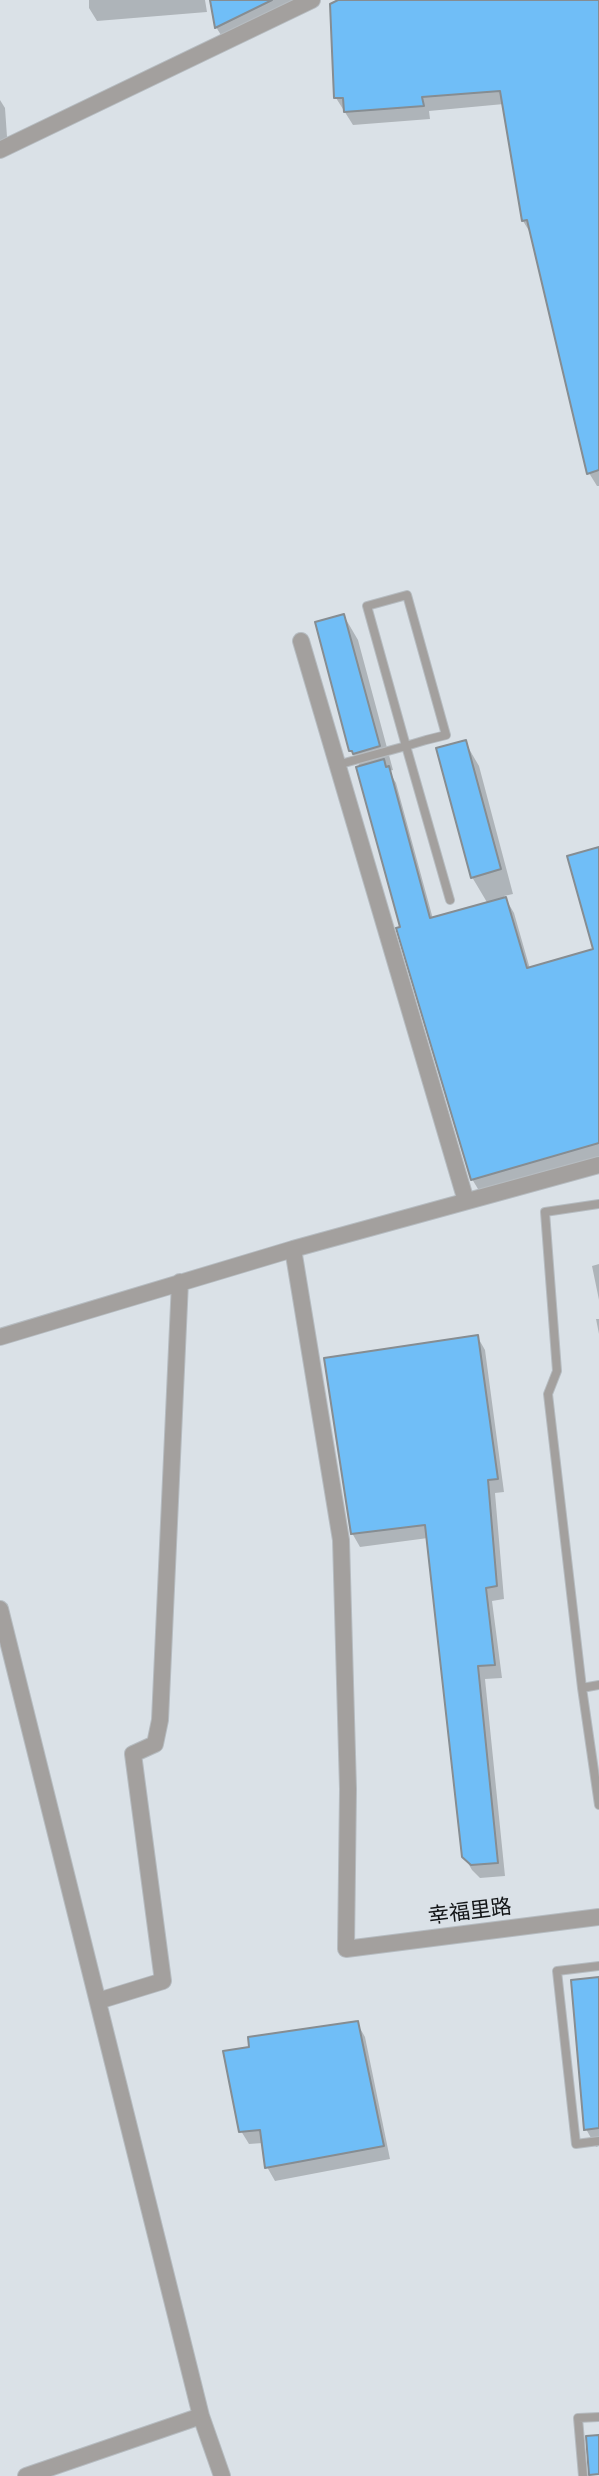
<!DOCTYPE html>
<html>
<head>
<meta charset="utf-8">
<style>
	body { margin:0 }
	canvas { display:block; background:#dae1e7 }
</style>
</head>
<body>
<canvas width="599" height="2476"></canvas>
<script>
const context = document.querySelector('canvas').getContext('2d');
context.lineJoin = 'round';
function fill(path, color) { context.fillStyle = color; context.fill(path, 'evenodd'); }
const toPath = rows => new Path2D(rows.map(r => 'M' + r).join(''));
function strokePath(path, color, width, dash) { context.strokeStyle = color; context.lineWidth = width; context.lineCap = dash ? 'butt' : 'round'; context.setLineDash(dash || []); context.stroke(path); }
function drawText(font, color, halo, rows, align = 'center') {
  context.font = font + ' "IBM Plex Serif","Noto Sans SC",serif'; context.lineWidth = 5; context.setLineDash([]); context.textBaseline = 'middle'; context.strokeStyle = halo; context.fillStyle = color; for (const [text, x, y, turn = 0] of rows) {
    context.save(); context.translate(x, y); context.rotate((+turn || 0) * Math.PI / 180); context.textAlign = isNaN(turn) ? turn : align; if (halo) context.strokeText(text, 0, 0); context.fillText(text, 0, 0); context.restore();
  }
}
const shadow = toPath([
	[89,0,205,0,207,12,97,21,89,8],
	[222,0,307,0,224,40,216,27],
	[342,0,599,0,599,486,597,486,589,473,531,234,523,221,504,104,429,111,430,119,353,125,336,98],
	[0,100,5,108,8,151,0,155],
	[344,616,358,640,393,770,389,771,396,783,433,919,488,904,472,877,465,742,479,766,513,894,504,896,514,913,530,969,596,950,599,849,599,1159,481,1194,472,1179,402,928,360,767,351,751],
	[599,1264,599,1300,592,1266],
	[596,1319,599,1319,599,1334],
	[477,1336,485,1350,504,1492,495,1493,504,1599,492,1601,502,1678,485,1679,505,1876,480,1878,472,1870,464,1856,428,1538,360,1547,352,1533],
	[599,1979,599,2146,596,2147,586,2129],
	[357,2023,365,2037,390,2159,275,2181,267,2167,263,2143,249,2144,241,2131]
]);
const building = toPath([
	[210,0,272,0,215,28,210,0],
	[338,0,599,0,599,470,587,474,527,220,522,221,500,91,422,97,424,106,344,112,343,98,334,98,330,4,338,0],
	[344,614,380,746,353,754,352,751,349,751,315,622,344,614],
	[466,740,501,869,471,878,436,748,466,740],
	[384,759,386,767,389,766,430,918,506,897,527,968,593,949,567,856,599,847,599,1143,471,1180,396,928,400,927,356,767,384,759],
	[478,1335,498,1479,488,1480,497,1586,486,1588,495,1665,478,1666,498,1863,471,1865,462,1857,425,1525,351,1534,324,1358,478,1335],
	[599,1977,599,2128,584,2130,571,1980,599,1977],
	[358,2021,384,2146,265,2168,260,2130,239,2132,223,2051,249,2047,248,2037,358,2021],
	[599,2435,599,2474,589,2475,586,2436,599,2435]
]);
const service = toPath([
	[337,765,406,746,426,740,446,735,407,595,367,606,406,746,450,900],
	[599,1204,545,1212,557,1371,548,1394,582,1688,599,1805],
	[582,1688,599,1685],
	[599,1966,557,1971,576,2144,599,2141],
	[583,2476,578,2418,599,2417]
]);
const minor = toPath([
	[0,150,312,0],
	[301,641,466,1201],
	[293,1249,341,1540,348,1789,346,1949,599,1917],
	[0,1337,293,1249,599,1165],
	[0,1609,201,2416,222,2476],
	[98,2001,163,1981,133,1754,155,1744,160,1720,180,1282],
	[26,2476,201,2416]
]);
const streetNames = [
	["幸福里路",470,1912,-7]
];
fill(shadow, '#0003');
fill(building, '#70bef7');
strokePath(building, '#868d92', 2);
strokePath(service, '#b6bcc1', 10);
strokePath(minor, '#b6bcc1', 18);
strokePath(service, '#a3a09e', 8);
strokePath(minor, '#a3a09e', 16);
drawText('21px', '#121416', '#dae1e7', streetNames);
</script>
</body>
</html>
